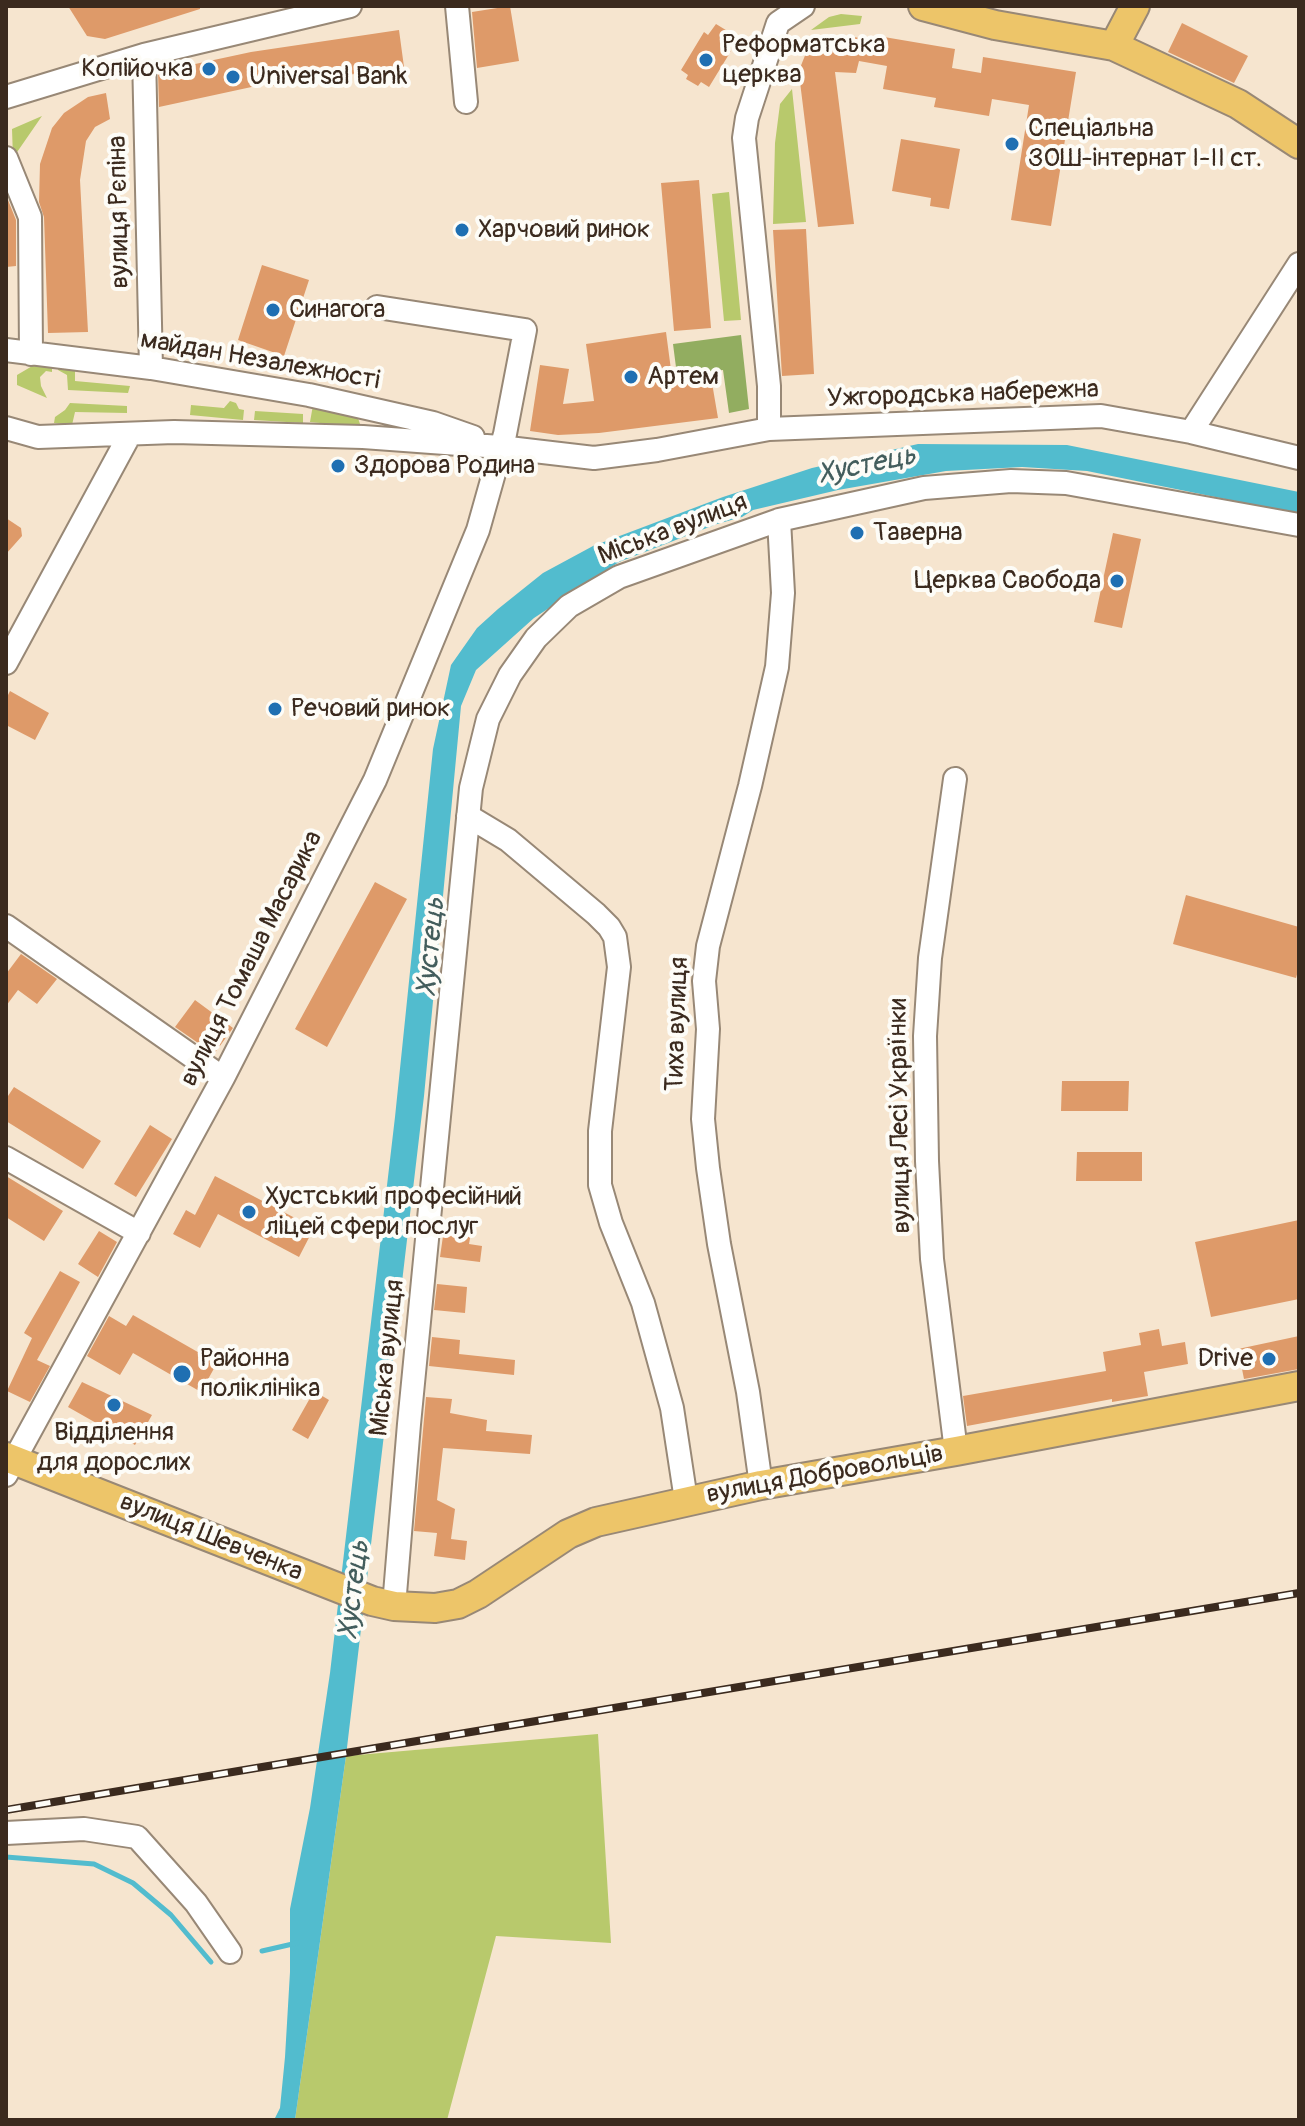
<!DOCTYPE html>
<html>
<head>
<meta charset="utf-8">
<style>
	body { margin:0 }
	#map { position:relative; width:1305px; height:2126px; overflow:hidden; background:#f6e5cf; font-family:Pangolin,sans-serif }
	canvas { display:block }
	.frame { position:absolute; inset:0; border:8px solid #3b2a1e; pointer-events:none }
</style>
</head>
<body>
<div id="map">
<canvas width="1305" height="2126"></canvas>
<div class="frame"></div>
</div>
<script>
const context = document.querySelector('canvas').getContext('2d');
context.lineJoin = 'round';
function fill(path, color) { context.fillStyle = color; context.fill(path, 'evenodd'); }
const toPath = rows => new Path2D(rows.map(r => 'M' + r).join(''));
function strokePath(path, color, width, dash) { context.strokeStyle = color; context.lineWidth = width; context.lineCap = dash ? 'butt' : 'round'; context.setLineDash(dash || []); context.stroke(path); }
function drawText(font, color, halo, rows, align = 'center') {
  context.font = font + ' Pangolin,sans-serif'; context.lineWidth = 8; context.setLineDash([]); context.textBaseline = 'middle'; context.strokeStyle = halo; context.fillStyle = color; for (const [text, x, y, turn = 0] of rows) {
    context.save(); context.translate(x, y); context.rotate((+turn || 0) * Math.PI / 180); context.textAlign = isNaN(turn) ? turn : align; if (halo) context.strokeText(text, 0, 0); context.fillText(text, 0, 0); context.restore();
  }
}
const green = toPath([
	[841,14,862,16,860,24,811,30,829,17],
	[792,89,806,222,773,224,775,143,780,104],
	[42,116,13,158,12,129],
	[729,192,741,320,724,321,712,194],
	[34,365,52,365,52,372,46,371,40,377,41,386,47,398,17,385,17,375],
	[58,366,75,367,75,381,130,386,128,393,68,390,67,375,58,370],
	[230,401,236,403,239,409,244,410,243,420,190,415,191,405,224,408],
	[70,403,127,406,127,413,75,412,72,425,54,423,55,417,65,410],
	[313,405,357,415,361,427,310,422],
	[255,411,303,414,303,423,254,420],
	[598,1734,611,1943,496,1936,447,2120,295,2120,346,1756]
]);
const forest = toPath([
	[741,335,749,409,729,413,723,370,677,375,673,344]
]);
const water = toPath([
	[918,444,1067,445,1299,492,1299,514,1087,471,1022,467,946,471,838,490,753,510,742,517,717,524,619,562,534,618,476,670,461,706,424,1096,346,1756,295,2120,274,2120,280,2108,285,2057,290,1972,290,1909,310,1808,330,1673,395,1117,433,749,451,665,477,628,498,609,543,573,593,546,723,497,812,468]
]);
const stream = toPath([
	[6,1857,94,1864,133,1883,171,1915,211,1962],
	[262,1951,297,1943]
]);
const building = toPath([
	[68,6,200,6,200,9,105,39,87,36],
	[510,6,519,61,477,68,472,12],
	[1182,23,1248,56,1234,83,1168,52],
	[716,24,734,35,726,48,731,51,709,87,701,82,698,86,686,79,688,75,681,70,704,32,708,35],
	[399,30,404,67,270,86,270,83,159,107,158,72,251,52],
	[848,36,883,42,884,37,955,49,952,68,981,73,983,57,1076,72,1051,226,1011,220,1029,105,992,99,989,116,934,107,936,98,883,89,887,66,859,61,856,73,835,72,854,224,818,227,800,82,800,68,806,53,819,44],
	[106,93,110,119,95,127,86,141,80,180,88,332,48,333,44,217,39,202,40,164,52,128,64,113,88,97],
	[901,139,960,149,949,209,930,206,931,198,892,191],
	[699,180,711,328,674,331,661,183],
	[6,195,16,220,16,266,6,267],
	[806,229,814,374,782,376,773,230],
	[262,265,309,280,284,356,238,340],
	[666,332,673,385,711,377,718,418,599,433,558,435,530,431,540,365,569,369,563,404,594,401,586,344],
	[6,518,21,528,22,536,6,554],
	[1113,533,1141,539,1122,628,1094,622],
	[10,691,49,713,35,740,6,725,6,699],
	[375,882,407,899,327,1047,295,1029],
	[1186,895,1299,927,1299,967,1296,978,1173,944],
	[21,954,57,979,37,1004,18,990,6,1006,6,974],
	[195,1000,233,1028,214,1054,175,1027],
	[1062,1081,1129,1081,1128,1111,1061,1111],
	[14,1087,101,1141,83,1169,6,1121,6,1099],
	[150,1125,172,1139,136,1197,114,1184],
	[1077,1152,1142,1152,1142,1181,1076,1181],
	[6,1176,63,1211,44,1241,6,1217],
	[215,1176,314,1228,299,1257,218,1214,200,1248,173,1234,186,1210,195,1215],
	[1299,1220,1299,1299,1211,1317,1195,1242],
	[444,1229,471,1233,469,1244,482,1246,480,1262,440,1257],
	[99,1231,117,1242,98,1277,78,1264],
	[60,1271,80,1282,37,1360,50,1366,30,1402,7,1391,32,1338,24,1333],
	[437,1284,467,1287,465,1313,434,1310],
	[133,1315,217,1363,201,1392,133,1353,120,1375,87,1356,109,1316,126,1326],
	[1159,1329,1162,1346,1185,1342,1188,1364,1144,1372,1148,1396,1112,1402,1112,1399,967,1426,963,1396,1106,1371,1103,1352,1141,1345,1139,1333],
	[1299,1336,1299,1369,1244,1379,1238,1349],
	[432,1337,460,1340,459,1354,515,1360,514,1375,429,1366],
	[82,1382,152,1415,135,1445,68,1407],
	[314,1391,329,1400,308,1439,292,1430],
	[426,1397,452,1399,450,1413,487,1420,486,1431,532,1435,530,1454,443,1448,437,1500,455,1509,451,1539,467,1541,465,1560,434,1556,437,1533,414,1531]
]);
const minor = toPath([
	[457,6,466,102],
	[144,55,151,368],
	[6,97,144,55,350,6],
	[6,158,30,217,31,354],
	[6,350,151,368,309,395,433,423,473,437],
	[6,428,38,437,174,432,363,437,500,447,594,458,657,450,769,429,1101,416,1191,432,1299,458],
	[769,429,769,386,744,138,747,118,778,23,803,6],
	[1191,432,1299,264],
	[6,663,129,436],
	[955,779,930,958,925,1036,927,1161,932,1259,956,1451],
	[468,816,508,840,596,914,609,927,615,937,619,967,600,1131,600,1185,611,1223,643,1303,672,1408,686,1500],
	[6,926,223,1078],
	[6,1158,139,1233],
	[6,1475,223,1078,375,780,478,530,505,434,525,330,377,307],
	[761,1485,748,1392,719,1244,708,1168,703,1119,708,1029,704,981,708,946,750,786,777,667,783,593,779,520],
	[394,1606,409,1424,471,788,488,719,510,675,536,638,569,606,619,577,779,520,924,488,1011,481,1066,483,1299,525],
	[6,1833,84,1829,137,1837,196,1903,230,1952]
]);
const major = toPath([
	[923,6,995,25,1114,46,1238,104,1299,144],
	[1114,46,1135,6],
	[6,1457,372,1601,394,1606,435,1608,458,1604,478,1594,568,1534,596,1522,761,1485,956,1451,1299,1386]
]);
const rail = toPath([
	[6,1810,1299,1593]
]);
const markers = [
	[706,60,8,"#1f6fb2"],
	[209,69,8,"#1f6fb2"],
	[233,77,8,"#1f6fb2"],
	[1012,144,8,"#1f6fb2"],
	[462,230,8,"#1f6fb2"],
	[273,310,8,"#1f6fb2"],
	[631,377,8,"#1f6fb2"],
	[338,466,8,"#1f6fb2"],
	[857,533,8,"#1f6fb2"],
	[1117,581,8,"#1f6fb2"],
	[275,709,8,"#1f6fb2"],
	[249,1212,8,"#1f6fb2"],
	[1269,1359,8,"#1f6fb2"],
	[182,1374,10,"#1f6fb2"],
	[114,1405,8,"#1f6fb2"]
];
const poiNames = [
	["Реформатська",722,45],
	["церква",722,75],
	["Копійочка",193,69,"right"],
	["Universal Bank",249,77],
	["Спеціальна",1028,129],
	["ЗОШ-інтернат І-ІІ ст.",1028,159],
	["Харчовий ринок",478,230],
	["Синагога",289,310],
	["Артем",647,377],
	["Здорова Родина",354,466],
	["Таверна",873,533],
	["Церква Свобода",1101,581,"right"],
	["Речовий ринок",291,709],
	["Хустський професійний",265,1197],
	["ліцей сфери послуг",265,1227],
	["Районна",200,1359],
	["поліклініка",200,1389],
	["Drive",1253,1359,"right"],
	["Відділення",114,1433,"center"],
	["для дорослих",114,1463,"center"]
];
const streetNames = [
	["вулиця Рєпіна",120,212,-91],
	["майдан Незалежності",260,361,10],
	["Ужгородська набережна",963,395,-2],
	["Міська вулиця",673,530,-21],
	["вулиця Томаша Масарика",252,959,-63],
	["Тиха вулиця",678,1024,-88],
	["вулиця Лесі Українки",901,1116,-91],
	["Міська вулиця",388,1358,-84],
	["вулиця Добровольців",825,1475,-10],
	["вулиця Шевченка",211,1538,22]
];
const waterNames = [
	["Хустець",867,466,-12],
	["Хустець",432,947,-85],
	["Хустець",355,1590,-83]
];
fill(green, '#b8c96c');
fill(forest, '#92ad60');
fill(water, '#52bcce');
strokePath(stream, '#52bcce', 5);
fill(building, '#de9a69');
strokePath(minor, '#988876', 26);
strokePath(major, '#988876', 32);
strokePath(minor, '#fff', 22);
strokePath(major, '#edc569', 28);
strokePath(rail, '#3b2a1e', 8);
strokePath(rail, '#fdfcf7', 5, [15]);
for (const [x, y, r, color] of markers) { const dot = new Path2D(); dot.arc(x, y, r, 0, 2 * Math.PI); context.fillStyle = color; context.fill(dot); strokePath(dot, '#fdfcf7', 3); }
drawText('26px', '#3b2a1e', '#fdfcf7', poiNames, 'left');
drawText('26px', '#3b2a1e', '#fdfcf7', streetNames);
drawText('italic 28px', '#435d5c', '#fdfcf7', waterNames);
</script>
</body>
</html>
